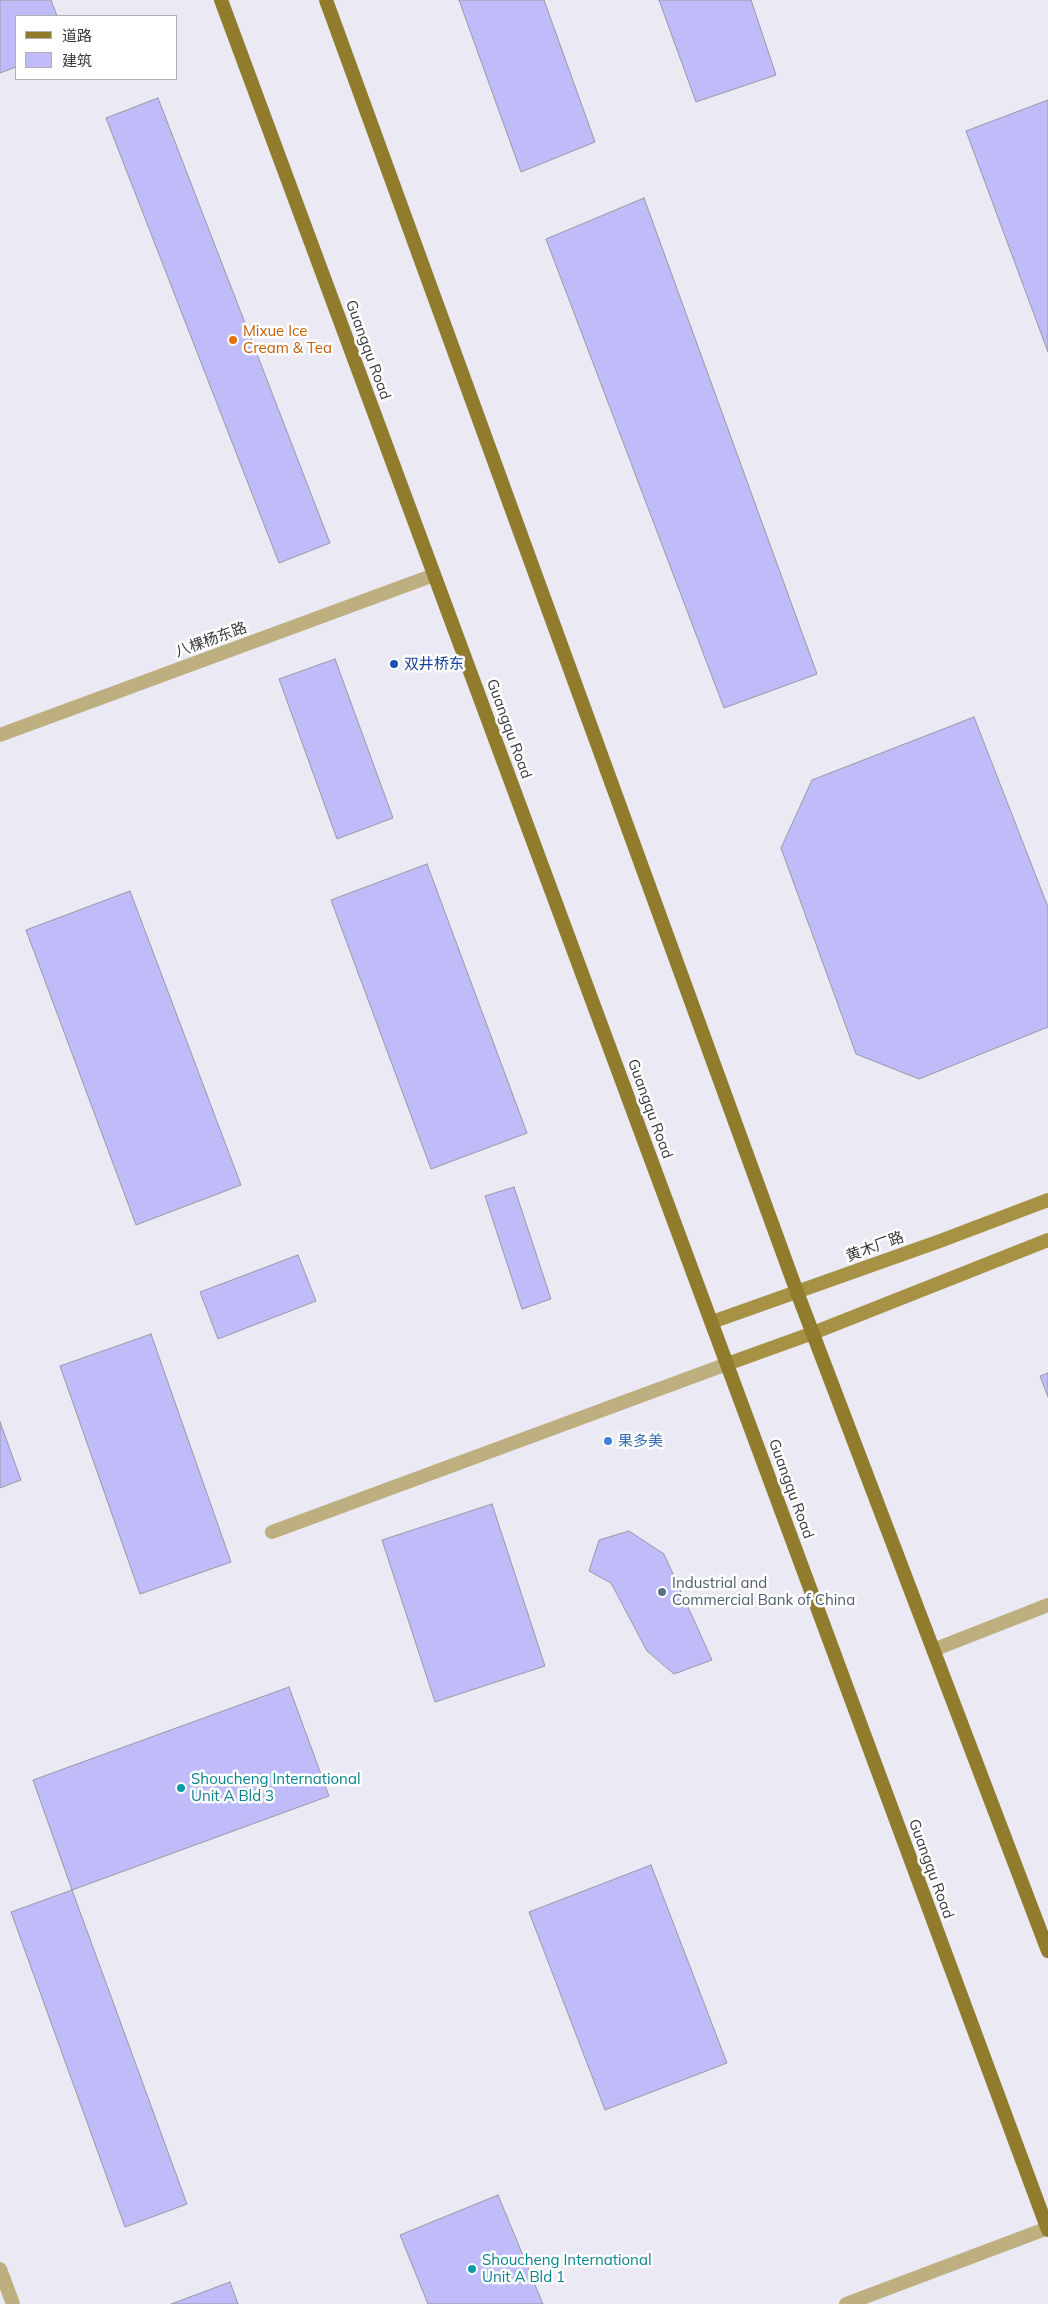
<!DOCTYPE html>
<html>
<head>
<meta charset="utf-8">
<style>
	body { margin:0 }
	#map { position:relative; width:1048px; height:2304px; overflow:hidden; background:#eae9f4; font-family:Mulish,"Noto Sans SC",sans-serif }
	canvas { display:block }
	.legend { position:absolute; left:15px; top:15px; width:162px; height:65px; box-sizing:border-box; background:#fff; border:1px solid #b0b0b2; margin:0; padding:6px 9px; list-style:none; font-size:15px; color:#3a3a3e }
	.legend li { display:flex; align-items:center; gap:10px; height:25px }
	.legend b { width:25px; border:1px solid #b0b0b2 }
</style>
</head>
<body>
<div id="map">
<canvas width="1048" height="2304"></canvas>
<ul class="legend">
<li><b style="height:6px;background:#917c2e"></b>道路</li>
<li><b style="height:14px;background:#c0bbf9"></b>建筑</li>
</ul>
</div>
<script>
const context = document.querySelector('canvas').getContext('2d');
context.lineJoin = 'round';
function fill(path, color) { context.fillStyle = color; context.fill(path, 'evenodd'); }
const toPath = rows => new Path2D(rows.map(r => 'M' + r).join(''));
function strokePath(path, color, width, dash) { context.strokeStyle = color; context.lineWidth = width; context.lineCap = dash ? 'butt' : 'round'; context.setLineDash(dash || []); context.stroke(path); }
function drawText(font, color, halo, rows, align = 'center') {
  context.font = font + ' Mulish,"Noto Sans SC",sans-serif'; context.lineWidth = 5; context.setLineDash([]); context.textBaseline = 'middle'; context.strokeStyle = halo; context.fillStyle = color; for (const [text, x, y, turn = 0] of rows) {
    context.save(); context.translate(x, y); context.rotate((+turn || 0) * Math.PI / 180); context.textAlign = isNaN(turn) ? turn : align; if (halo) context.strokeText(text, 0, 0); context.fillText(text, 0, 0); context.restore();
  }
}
const building = toPath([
	[0,0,51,0,57,16,16,16,16,67,0,73,0,0],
	[459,0,544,0,595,142,521,172,459,0],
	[659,0,751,0,776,75,696,102,659,0],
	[158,98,330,543,279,563,106,118,158,98],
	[1048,100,1048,352,966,131,1048,100],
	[644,198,817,674,724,708,546,239,644,198],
	[335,659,393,818,337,839,279,679,335,659],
	[974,717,1048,907,1048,1027,919,1079,856,1054,781,848,812,780,974,717],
	[427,864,527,1133,431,1169,331,900,427,864],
	[130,891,241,1185,136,1225,26,930,130,891],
	[514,1187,551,1299,522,1309,485,1196,514,1187],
	[298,1255,316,1301,218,1339,200,1292,298,1255],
	[151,1334,231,1562,140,1594,60,1366,151,1334],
	[1048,1373,1048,1397,1040,1376,1048,1373],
	[0,1422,21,1480,0,1488,0,1422],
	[492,1504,545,1666,435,1702,382,1540,492,1504],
	[629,1531,664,1554,712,1660,674,1674,647,1651,611,1583,589,1571,599,1540,629,1531],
	[289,1687,329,1796,72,1890,33,1780,289,1687],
	[651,1865,727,2063,605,2110,529,1912,651,1865],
	[72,1890,187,2204,125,2227,11,1912,72,1890],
	[498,2195,543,2304,428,2304,400,2235,498,2195],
	[230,2282,238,2304,171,2304,230,2282]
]);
const service = toPath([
	[272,1532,727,1364],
	[933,1650,1048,1605]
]);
const minor = toPath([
	[0,735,434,575],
	[0,2269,13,2304],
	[846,2304,1048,2228]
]);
const secondary = toPath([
	[712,1322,940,1241,1048,1200],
	[727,1364,813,1333,1048,1240]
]);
const primary = toPath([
	[221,0,1048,2230],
	[326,0,797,1292,1048,1951]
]);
const markers = [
	[233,340,5,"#e8710a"],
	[394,664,5,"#1a4fb4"],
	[608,1441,5,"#3f7fe0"],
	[662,1592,5,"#5c6f8a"],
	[181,1788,5,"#0f9aa8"],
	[472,2269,5,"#0f9aa8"]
];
const foodNames = [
	["Mixue Ice",243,331],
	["Cream & Tea",243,348]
];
const streetNames = [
	["Guangqu Road",368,350,70],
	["八棵杨东路",211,640,-20],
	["Guangqu Road",509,729,70],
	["Guangqu Road",650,1109,70],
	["黄木厂路",875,1247,-20],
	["Guangqu Road",791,1489,70],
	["Guangqu Road",931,1869,70]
];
const transitNames = [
	["双井桥东",404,664]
];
const shopNames = [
	["果多美",618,1441]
];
const serviceNames = [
	["Industrial and",672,1583],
	["Commercial Bank of China",672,1600]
];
const cultureNames = [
	["Shoucheng International",191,1779],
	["Unit A Bld 3",191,1796],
	["Shoucheng International",482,2260],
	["Unit A Bld 1",482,2277]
];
fill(building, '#c0bbf9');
strokePath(building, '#9999a3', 1);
strokePath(service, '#bdaf7f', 14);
strokePath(minor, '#bdaf7f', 14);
strokePath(secondary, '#a69145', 14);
strokePath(primary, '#917c2e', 14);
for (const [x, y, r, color] of markers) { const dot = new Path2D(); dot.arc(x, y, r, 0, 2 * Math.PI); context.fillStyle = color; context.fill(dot); strokePath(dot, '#fff', 2); }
drawText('15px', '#c56008', '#fff', foodNames, 'left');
drawText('15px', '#3a3a3e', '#fff', streetNames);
drawText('15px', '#164399', '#fff', transitNames, 'left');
drawText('15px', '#366cbe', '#fff', shopNames, 'left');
drawText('15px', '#4e5e75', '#fff', serviceNames, 'left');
drawText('15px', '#0d838f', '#fff', cultureNames, 'left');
</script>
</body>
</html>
